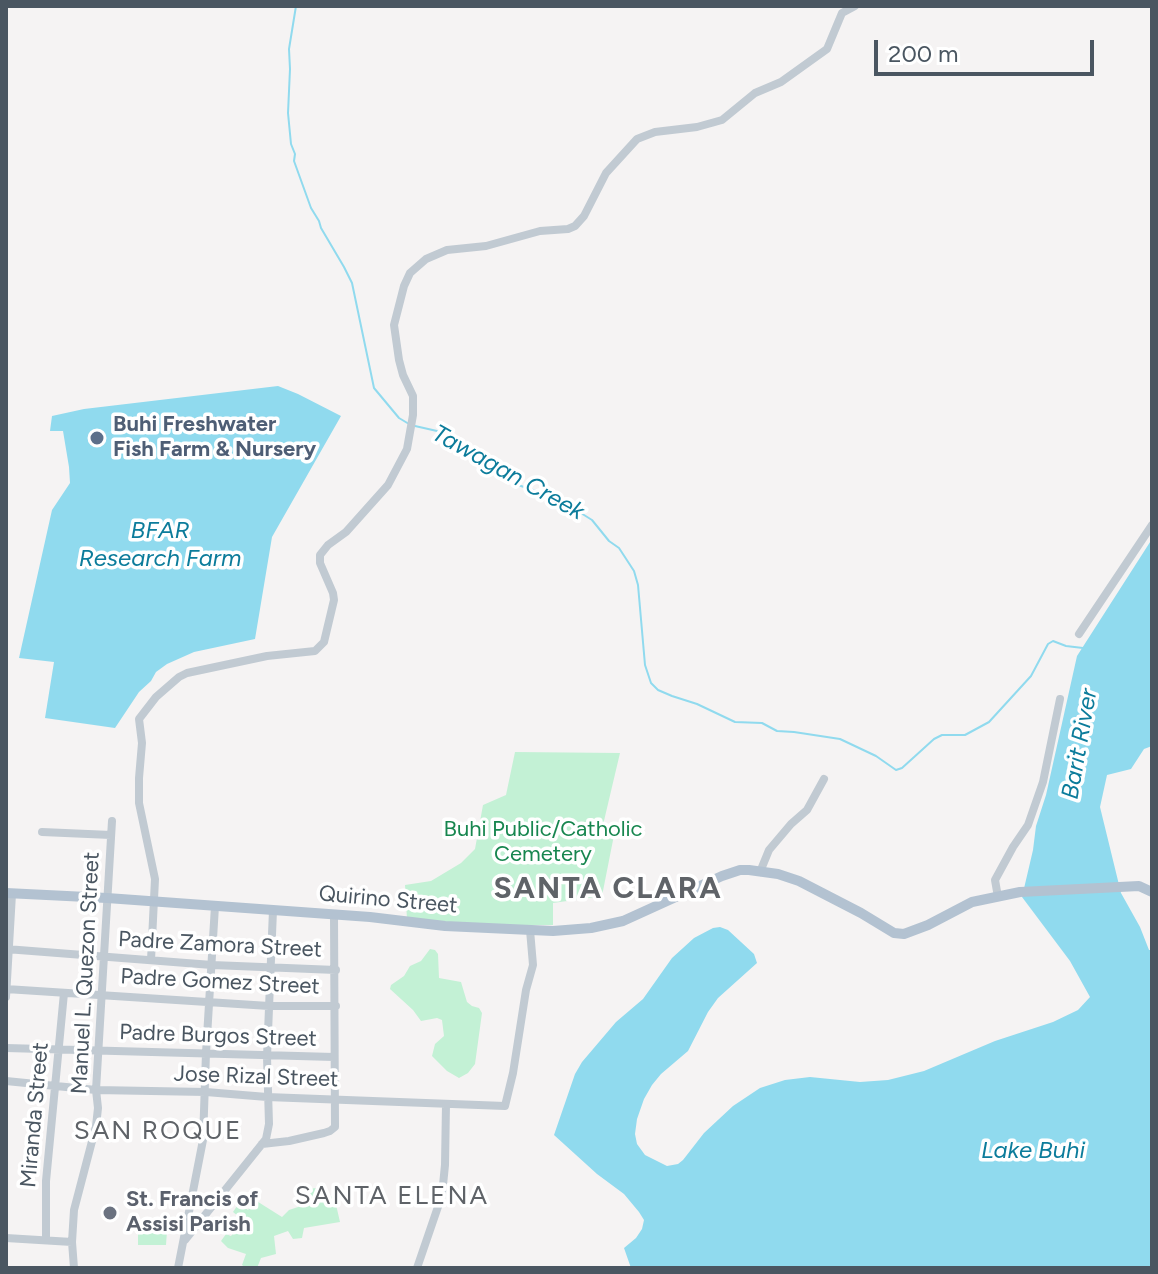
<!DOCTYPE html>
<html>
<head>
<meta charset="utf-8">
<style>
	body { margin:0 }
	#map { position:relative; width:1158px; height:1274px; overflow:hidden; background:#f5f3f3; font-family:Figtree,sans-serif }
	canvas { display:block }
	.frame { position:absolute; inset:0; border:8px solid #4a5661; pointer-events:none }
	.scale { position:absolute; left:874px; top:40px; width:220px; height:36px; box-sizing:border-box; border:4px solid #4a5661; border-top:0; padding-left:10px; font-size:24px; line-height:28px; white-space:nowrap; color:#4a5661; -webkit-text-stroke:6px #fff; paint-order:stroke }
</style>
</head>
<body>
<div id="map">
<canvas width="1158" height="1274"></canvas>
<div class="frame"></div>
<div class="scale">200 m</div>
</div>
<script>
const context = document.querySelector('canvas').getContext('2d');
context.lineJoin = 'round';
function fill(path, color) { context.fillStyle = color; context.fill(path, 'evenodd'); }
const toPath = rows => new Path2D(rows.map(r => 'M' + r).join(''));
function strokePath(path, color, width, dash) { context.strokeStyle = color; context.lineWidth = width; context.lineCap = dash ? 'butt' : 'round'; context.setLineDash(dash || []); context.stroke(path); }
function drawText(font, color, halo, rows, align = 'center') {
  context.font = font + ' Figtree,sans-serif'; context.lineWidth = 7; context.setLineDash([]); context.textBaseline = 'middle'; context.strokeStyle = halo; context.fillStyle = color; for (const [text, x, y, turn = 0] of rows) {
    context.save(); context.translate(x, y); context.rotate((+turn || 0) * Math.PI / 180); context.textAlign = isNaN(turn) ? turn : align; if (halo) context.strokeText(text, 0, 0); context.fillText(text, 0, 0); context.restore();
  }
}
const green = toPath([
	[515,752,620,753,603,825,615,830,602,896,553,903,553,925,475,925,407,919,405,885,431,881,461,863,475,849,483,805,506,795],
	[430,949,435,950,438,954,439,978,461,982,467,1002,472,1006,479,1008,482,1013,475,1064,468,1073,459,1078,447,1071,432,1056,435,1044,444,1036,442,1020,437,1018,421,1021,413,1010,390,989,391,985,404,976,410,966,421,961],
	[316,1188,324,1198,334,1196,340,1222,304,1228,302,1238,293,1239,288,1231,274,1236,276,1254,261,1258,257,1268,246,1268,242,1265,246,1254,228,1248,221,1241,226,1234,231,1236,243,1220,233,1212,239,1203,248,1210,255,1200,282,1217,289,1210,298,1207,301,1199,300,1190],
	[138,1230,167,1231,166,1245,138,1245]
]);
const water = toPath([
	[278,386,298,394,341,416,272,537,255,639,194,652,167,664,156,672,151,681,139,692,115,728,45,718,54,662,19,658,52,510,70,483,69,467,63,431,50,431,52,416,84,409],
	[1152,539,1152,746,1144,749,1131,769,1107,775,1100,807,1121,893,1140,927,1149,950,1152,950,1152,1268,631,1268,624,1248,636,1238,642,1229,644,1220,639,1212,624,1194,597,1174,554,1135,575,1074,582,1062,616,1022,643,999,672,958,694,938,713,928,720,927,728,930,754,954,757,963,718,998,708,1012,688,1051,661,1074,652,1085,644,1099,637,1119,635,1134,637,1144,645,1155,667,1166,678,1164,683,1160,704,1133,733,1106,760,1088,785,1080,810,1077,860,1082,888,1080,924,1071,995,1041,1053,1022,1078,1010,1090,997,1070,961,1022,897,1033,850,1036,826,1046,795,1077,656]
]);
const stream = toPath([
	[296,6,289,49,290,69,288,113,291,144,295,154,294,161,311,208,319,221,321,228,344,267,352,283,374,388,399,418,409,424],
	[415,426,437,431,462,452,518,485,557,498,592,520,609,541,619,548,634,571,638,585,645,665,651,683,658,690,672,696,697,704,735,722,762,723,777,731,794,732,840,739,876,756,896,770,902,768,934,739,942,735,965,735,989,722,1031,676,1048,644,1053,641,1066,646,1083,648]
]);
const minor = toPath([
	[1079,634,1152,525],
	[42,832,111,835],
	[760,872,769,850,791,824,807,810,824,779],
	[998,897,995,880,1013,847,1028,825,1043,782,1060,699],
	[6,949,212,965,336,970],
	[151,960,155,879,139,803,139,778,142,743,139,719,156,697,179,677,187,673,267,656,315,651,324,642,334,600,333,593,320,563,320,555,328,545,346,532,388,485,407,449,413,415,413,396,403,375,399,360,394,325,404,286,410,273,426,259,447,250,486,246,540,231,568,229,575,226,584,216,606,173,637,139,655,132,697,127,722,120,755,93,781,82,827,49,842,13,855,6],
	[6,989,269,1006,336,1006],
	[6,997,12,894],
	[6,1048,334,1057],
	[6,1081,96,1090,206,1092,267,1097,505,1106,513,1073,526,990,533,965,530,930],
	[262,1144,289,1141,324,1133,330,1131,335,1127,334,915],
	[6,1238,72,1242],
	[46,1240,46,1181,64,993],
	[185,1240,266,1139,269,1124,267,1057,273,910],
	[74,1268,72,1242,74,1210,96,1126,98,1108,96,1090,112,821],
	[178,1268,203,1140,206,1053,215,906],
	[417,1268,442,1195,445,1165,446,1104]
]);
const major = toPath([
	[6,893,107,898,370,917,445,926,553,931,591,928,623,921,722,876,740,870,749,870,778,874,799,881,861,913,894,933,904,934,928,925,972,902,1020,892,1139,886,1152,892]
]);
const markers = [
	[97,438,8,"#5c6f8a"],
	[110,1213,8,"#6b7280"]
];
const serviceNames = [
	["Buhi Freshwater",113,425],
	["Fish Farm & Nursery",113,450]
];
const parkNames = [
	["Buhi Public/Catholic",543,830],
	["Cemetery",543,855]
];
const streetNames = [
	["Quirino Street",388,900,5],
	["Padre Zamora Street",220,945,3],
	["Manuel L. Quezon Street",86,973,-87],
	["Padre Gomez Street",220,982,3],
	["Padre Burgos Street",218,1036,2],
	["Jose Rizal Street",256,1077,2],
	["Miranda Street",35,1115,-85]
];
const worshipNames = [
	["St. Francis of",126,1200],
	["Assisi Parish",126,1225]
];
const waterNames = [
	["Tawagan Creek",508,473,29],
	["BFAR",160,531],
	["Research Farm",160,559],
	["Barit River",1080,744,-80],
	["Lake Buhi",1033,1151]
];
const quarterNames = [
	["SAN ROQUE",158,1131],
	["SANTA ELENA",392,1196]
];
const districtNames = [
	["SANTA CLARA",608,889]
];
fill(green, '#c3f1d5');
fill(water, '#90daee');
strokePath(stream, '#90daee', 2);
strokePath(minor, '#c1cad2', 8);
strokePath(major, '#b3c2d1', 10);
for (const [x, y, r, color] of markers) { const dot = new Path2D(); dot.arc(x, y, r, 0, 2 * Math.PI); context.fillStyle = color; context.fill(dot); strokePath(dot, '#fff', 3); }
drawText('bold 22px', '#4e5e75', '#fff', serviceNames, 'left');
drawText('22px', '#17864f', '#fff', parkNames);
drawText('22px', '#4a5661', '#fff', streetNames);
drawText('bold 22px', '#5b616d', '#fff', worshipNames, 'left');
drawText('italic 24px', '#0c7c9b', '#fff', waterNames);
context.letterSpacing = '2px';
drawText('26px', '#5f6368', '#fff', quarterNames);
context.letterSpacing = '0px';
context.letterSpacing = '2px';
drawText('bold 30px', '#5f6368', '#fff', districtNames);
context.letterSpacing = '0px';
</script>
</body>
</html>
